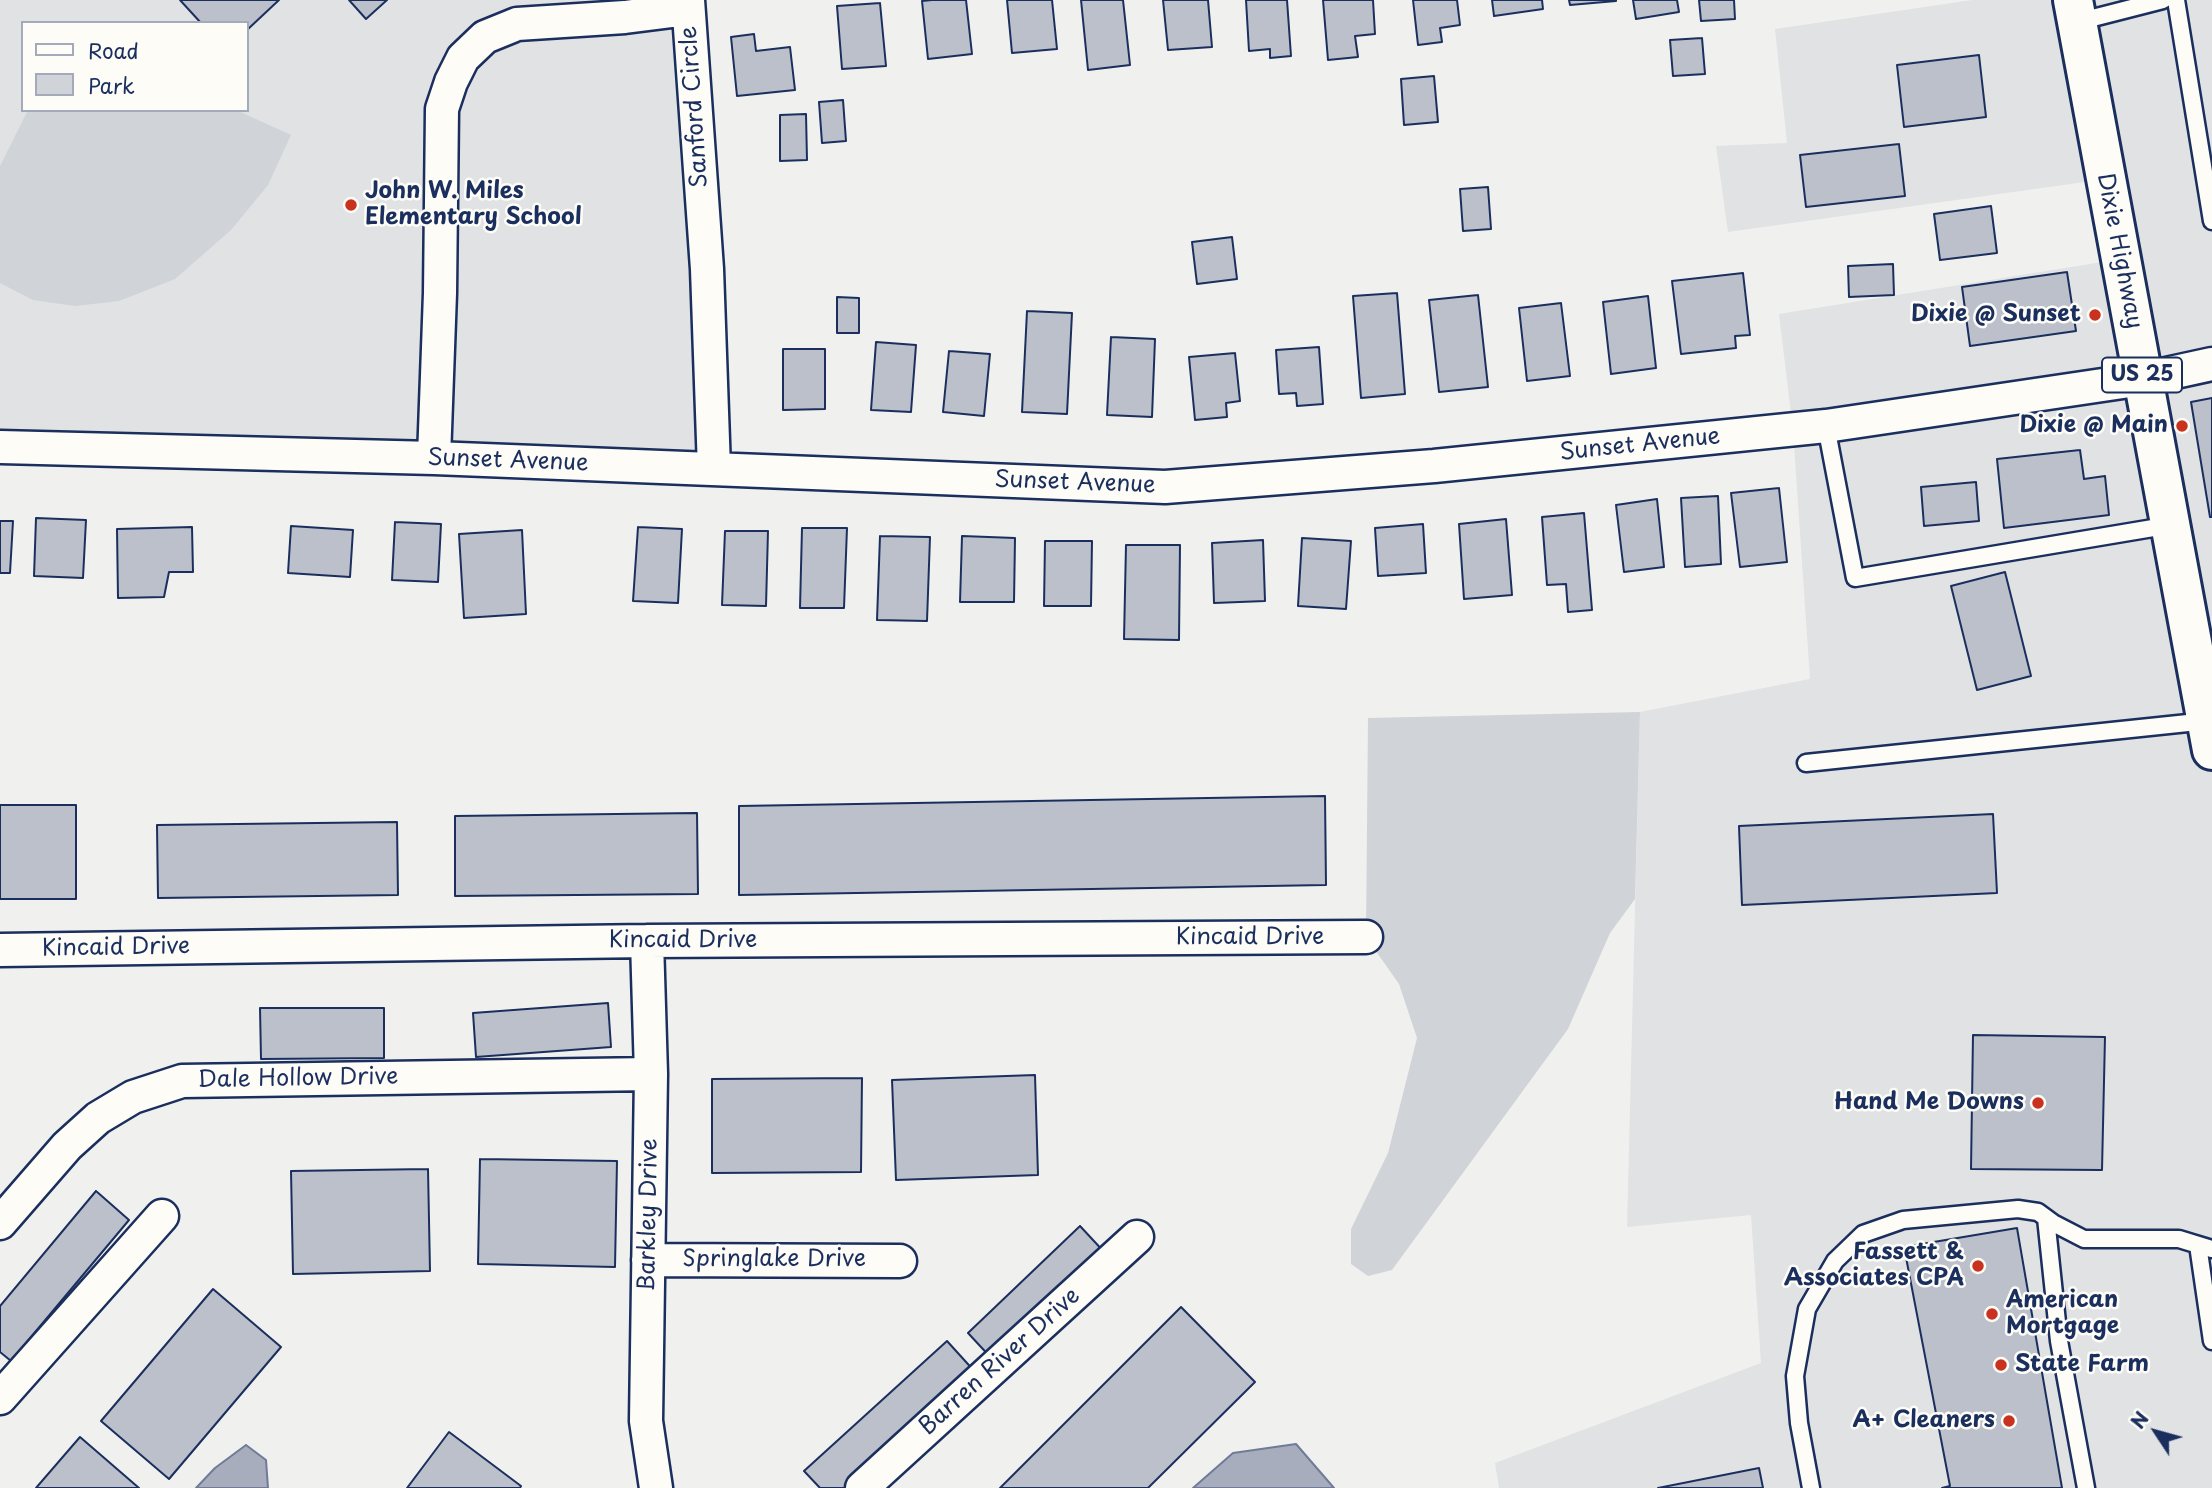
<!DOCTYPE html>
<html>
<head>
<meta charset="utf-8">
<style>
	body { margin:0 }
	#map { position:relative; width:2212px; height:1488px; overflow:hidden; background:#f0f0ee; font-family:"Playpen Sans",sans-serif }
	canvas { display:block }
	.legend { position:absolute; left:21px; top:21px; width:228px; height:91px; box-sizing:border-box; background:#fdfcf7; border:2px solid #a3aaba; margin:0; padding:9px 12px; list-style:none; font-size:21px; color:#1b2f5e }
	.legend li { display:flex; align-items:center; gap:14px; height:35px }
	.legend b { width:35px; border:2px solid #a3aaba }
	.north { position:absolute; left:2121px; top:1397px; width:70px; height:70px; -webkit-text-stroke:5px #fdfcf7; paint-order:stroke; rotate:306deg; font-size:19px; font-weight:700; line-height:28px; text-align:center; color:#1b2f5e }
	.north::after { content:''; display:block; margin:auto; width:24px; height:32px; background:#1b2f5e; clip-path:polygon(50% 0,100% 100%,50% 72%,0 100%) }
</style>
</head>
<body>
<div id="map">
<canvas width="2212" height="1488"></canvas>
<ul class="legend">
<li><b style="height:9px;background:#fdfcf7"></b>Road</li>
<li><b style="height:19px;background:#d0d3d8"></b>Park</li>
</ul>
<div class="north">N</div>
</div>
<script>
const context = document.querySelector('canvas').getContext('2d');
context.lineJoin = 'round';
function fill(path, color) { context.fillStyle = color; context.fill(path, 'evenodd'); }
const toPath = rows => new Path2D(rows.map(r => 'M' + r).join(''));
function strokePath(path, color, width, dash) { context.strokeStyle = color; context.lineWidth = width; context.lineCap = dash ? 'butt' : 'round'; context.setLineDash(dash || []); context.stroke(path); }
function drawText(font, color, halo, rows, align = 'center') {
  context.font = font + ' "Playpen Sans",sans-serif'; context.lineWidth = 5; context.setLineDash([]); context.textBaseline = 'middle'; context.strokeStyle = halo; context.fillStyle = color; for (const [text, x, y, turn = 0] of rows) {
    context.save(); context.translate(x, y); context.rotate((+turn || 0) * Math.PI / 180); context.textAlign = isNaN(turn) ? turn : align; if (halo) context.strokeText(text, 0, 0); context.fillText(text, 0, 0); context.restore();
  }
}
const built = toPath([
	[0,0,688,0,714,469,0,447],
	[23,23,247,23,247,110,23,110],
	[1972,0,2212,0,2212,619,2189,624,2212,750,2212,1488,1499,1488,1495,1463,1761,1363,1751,1215,1627,1227,1640,712,1810,679,1793,430,1779,314,2121,259,2106,179,1728,232,1716,146,1787,143,1775,29]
]);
const green = toPath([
	[28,110,236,110,291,135,268,185,231,230,175,279,119,301,75,306,33,300,0,283,0,166],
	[1640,712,1635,899,1610,933,1568,1029,1392,1270,1368,1276,1351,1264,1351,1229,1388,1153,1417,1038,1399,984,1366,937,1368,718]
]);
const water = toPath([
	[1296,1444,1334,1488,1193,1488,1233,1453,1296,1444],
	[246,1445,266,1460,268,1488,196,1488,215,1468,246,1445]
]);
const building = toPath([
	[180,0,279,0,247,30,247,23,201,23,180,0],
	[349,0,387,0,366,19,349,0],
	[932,0,966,0,972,54,928,59,922,1,932,0],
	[1007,0,1052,0,1057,49,1012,53,1007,0],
	[1081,0,1123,0,1130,65,1088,70,1081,0],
	[1163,0,1208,0,1212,47,1168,50,1163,0],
	[1246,0,1287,0,1291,56,1270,58,1270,49,1249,51,1246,0],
	[1323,0,1373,0,1375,34,1355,36,1358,57,1328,60,1323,0],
	[1413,0,1457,0,1460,25,1440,28,1442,42,1418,45,1413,0],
	[1492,0,1542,0,1543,9,1494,16,1492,0],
	[1569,0,1616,0,1616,1,1570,5,1569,0],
	[1633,0,1677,0,1679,12,1636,19,1633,0],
	[1699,0,1734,0,1735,19,1701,21,1699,0],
	[880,3,886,66,842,69,837,6,880,3],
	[754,34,756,51,790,47,795,90,737,96,731,37,754,34],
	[1702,38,1705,74,1673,76,1670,40,1702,38],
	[1979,55,1986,117,1904,127,1897,65,1979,55],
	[1434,76,1438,122,1404,125,1401,79,1434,76],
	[843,100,846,141,822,143,819,102,843,100],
	[806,114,807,160,780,161,780,115,806,114],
	[1899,144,1905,196,1806,207,1800,155,1899,144],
	[1488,187,1491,229,1463,231,1460,189,1488,187],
	[1991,206,1997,253,1940,260,1934,214,1991,206],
	[1232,237,1237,279,1197,284,1192,242,1232,237],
	[1893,264,1894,295,1849,297,1848,266,1893,264],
	[2067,272,2076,331,1970,346,1962,287,2067,272],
	[1743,273,1750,335,1735,336,1736,348,1681,354,1672,281,1743,273],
	[1397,293,1405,394,1361,398,1353,296,1397,293],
	[1478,295,1488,387,1439,392,1429,300,1478,295],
	[1648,296,1656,368,1611,374,1603,302,1648,296],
	[837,297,859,298,859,333,837,333,837,297],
	[1561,303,1570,376,1527,381,1519,308,1561,303],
	[1027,311,1072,313,1067,414,1022,412,1027,311],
	[1111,337,1155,339,1152,417,1107,415,1111,337],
	[876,342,916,345,911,412,871,410,876,342],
	[1319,347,1323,404,1297,406,1296,393,1279,394,1276,350,1319,347],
	[783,349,825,349,825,409,783,410,783,349],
	[949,351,990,354,984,416,943,412,949,351],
	[1235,353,1240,401,1226,403,1227,417,1195,420,1189,357,1235,353],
	[2212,398,2212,517,2210,517,2191,402,2212,398],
	[2080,450,2084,479,2105,476,2109,515,2004,528,1997,459,2080,450],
	[1976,482,1979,521,1924,526,1921,487,1976,482],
	[1779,488,1787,562,1740,567,1731,493,1779,488],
	[1718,496,1721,564,1685,567,1681,498,1718,496],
	[1657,499,1664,567,1624,572,1616,505,1657,499],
	[1584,513,1592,610,1568,612,1566,584,1547,585,1542,517,1584,513],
	[36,518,86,520,83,578,34,576,36,518],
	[1506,519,1512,595,1464,599,1459,524,1506,519],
	[0,521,13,521,10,573,0,573,0,521],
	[395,522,441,524,438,582,392,580,395,522],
	[1423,524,1426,573,1378,576,1375,528,1423,524],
	[291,526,353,530,350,577,288,573,291,526],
	[192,527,193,572,169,572,164,597,118,598,117,529,192,527],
	[638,527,682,529,678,603,633,601,638,527],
	[802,528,847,528,844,608,800,608,802,528],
	[522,530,526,614,464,618,459,534,522,530],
	[725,531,768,531,766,606,722,605,725,531],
	[880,536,930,537,927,621,877,620,880,536],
	[962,536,1015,538,1014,602,960,602,962,536],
	[1302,538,1351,541,1346,609,1298,606,1302,538],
	[1263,540,1265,601,1214,603,1212,543,1263,540],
	[1045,541,1092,541,1091,606,1044,606,1045,541],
	[1126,545,1180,545,1179,640,1124,639,1126,545],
	[2005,572,2031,676,1977,690,1951,586,2005,572],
	[1325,796,1326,885,739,895,739,806,1325,796],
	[0,805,76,805,76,899,0,899,0,805],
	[697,813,698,894,455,896,455,816,697,813],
	[1993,814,1997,893,1742,905,1739,826,1993,814],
	[397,822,398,895,158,898,157,825,397,822],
	[608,1003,611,1047,476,1057,473,1013,608,1003],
	[260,1008,384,1008,384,1058,261,1059,260,1008],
	[1973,1035,2105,1037,2102,1170,1971,1169,1973,1035],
	[1035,1075,1038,1175,896,1180,892,1080,1035,1075],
	[862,1078,861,1172,712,1173,712,1079,862,1078],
	[480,1159,617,1161,615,1267,478,1264,480,1159],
	[428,1169,430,1271,293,1274,291,1171,428,1169],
	[96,1191,129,1220,11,1361,0,1352,0,1306,96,1191],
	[1080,1226,1106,1254,994,1361,968,1333,1080,1226],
	[2017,1228,2062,1488,1942,1488,1950,1486,1904,1247,2017,1228],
	[213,1289,281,1347,169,1479,101,1421,213,1289],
	[1181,1307,1255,1382,1148,1488,1000,1488,1181,1307],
	[947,1341,976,1373,851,1488,820,1488,804,1471,947,1341],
	[449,1432,521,1486,520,1488,407,1488,449,1432],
	[80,1437,139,1488,36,1488,80,1437],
	[1759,1468,1763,1488,1658,1488,1759,1468]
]);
const lane = toPath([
	[2176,0,2212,221],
	[2077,22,2163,0],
	[1826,426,1855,578,2171,525],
	[1806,763,2207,721],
	[2046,1218,2059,1341,2086,1488],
	[2198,1245,2212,1341],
	[1811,1488,1799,1423,1795,1376,1807,1309,1835,1261,1863,1234,1903,1220,2018,1209,2038,1212,2053,1223,2084,1239,2179,1239,2212,1249]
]);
const street = toPath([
	[688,0,707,269,714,469],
	[0,447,434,458,1165,487,1434,466,1826,426,2143,379,2212,364],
	[434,458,440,293,442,109,451,82,463,58,485,37,517,24,625,17,688,9],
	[647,941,651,1074,646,1421,656,1488],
	[0,950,647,941,1366,937],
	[0,1223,67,1146,98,1118,133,1097,182,1081,651,1074],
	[648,1260,900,1261],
	[0,1398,162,1216],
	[862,1488,1137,1237]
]);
const primary = toPath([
	[2073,0,2212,750]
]);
const markers = [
	[351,205,7,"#c8321e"],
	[2095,315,7,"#c8321e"],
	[2182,426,7,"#c8321e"],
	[2038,1103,7,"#c8321e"],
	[1978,1266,7,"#c8321e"],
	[1992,1314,7,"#c8321e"],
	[2001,1365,7,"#c8321e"],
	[2009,1421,7,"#c8321e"]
];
const shields = [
	[2142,375,80]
];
const shieldNames = [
	["US 25",2142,375]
];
const streetNames = [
	["Sanford Circle",695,107,-94],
	["Dixie Highway",2119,251,79],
	["Sunset Avenue",1640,445,-6],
	["Sunset Avenue",508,461,2],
	["Sunset Avenue",1075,483,2],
	["Kincaid Drive",1250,938],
	["Kincaid Drive",683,941],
	["Kincaid Drive",116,948,-1],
	["Dale Hollow Drive",298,1079,-1],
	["Barkley Drive",649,1215,-89],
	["Springlake Drive",774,1260],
	["Barren River Drive",1000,1362,-42]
];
const poiNames = [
	["John W. Miles",365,192,"left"],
	["Elementary School",365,218,"left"],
	["Dixie @ Sunset",2081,315],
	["Dixie @ Main",2168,426],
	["Hand Me Downs",2024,1103],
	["Fassett &",1964,1253],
	["Associates CPA",1964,1279],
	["American",2006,1301,"left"],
	["Mortgage",2006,1327,"left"],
	["State Farm",2015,1365,"left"],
	["A+ Cleaners",1995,1421]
];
fill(built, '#e0e2e3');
fill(green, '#d0d3d8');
fill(water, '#a7adbd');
strokePath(water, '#6f7b97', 2);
fill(building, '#bbc0ca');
strokePath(building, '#1b2f5e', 2);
strokePath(lane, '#1b2f5e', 21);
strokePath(street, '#1b2f5e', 37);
strokePath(primary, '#1b2f5e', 44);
strokePath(lane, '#fdfcf7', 16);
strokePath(street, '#fdfcf7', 32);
strokePath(primary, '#fdfcf7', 38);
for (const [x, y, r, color] of markers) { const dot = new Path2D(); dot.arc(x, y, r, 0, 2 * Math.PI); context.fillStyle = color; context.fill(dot); strokePath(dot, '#fdfcf7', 2.5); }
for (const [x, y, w] of shields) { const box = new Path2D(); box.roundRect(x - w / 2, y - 17.5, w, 35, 5); context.fillStyle = '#fdfcf7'; context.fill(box); strokePath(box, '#1b2f5e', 2); }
drawText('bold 21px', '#1b2f5e', null, shieldNames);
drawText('23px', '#1b2f5e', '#fdfcf7', streetNames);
drawText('bold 23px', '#1b2f5e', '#fdfcf7', poiNames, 'right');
</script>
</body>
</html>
